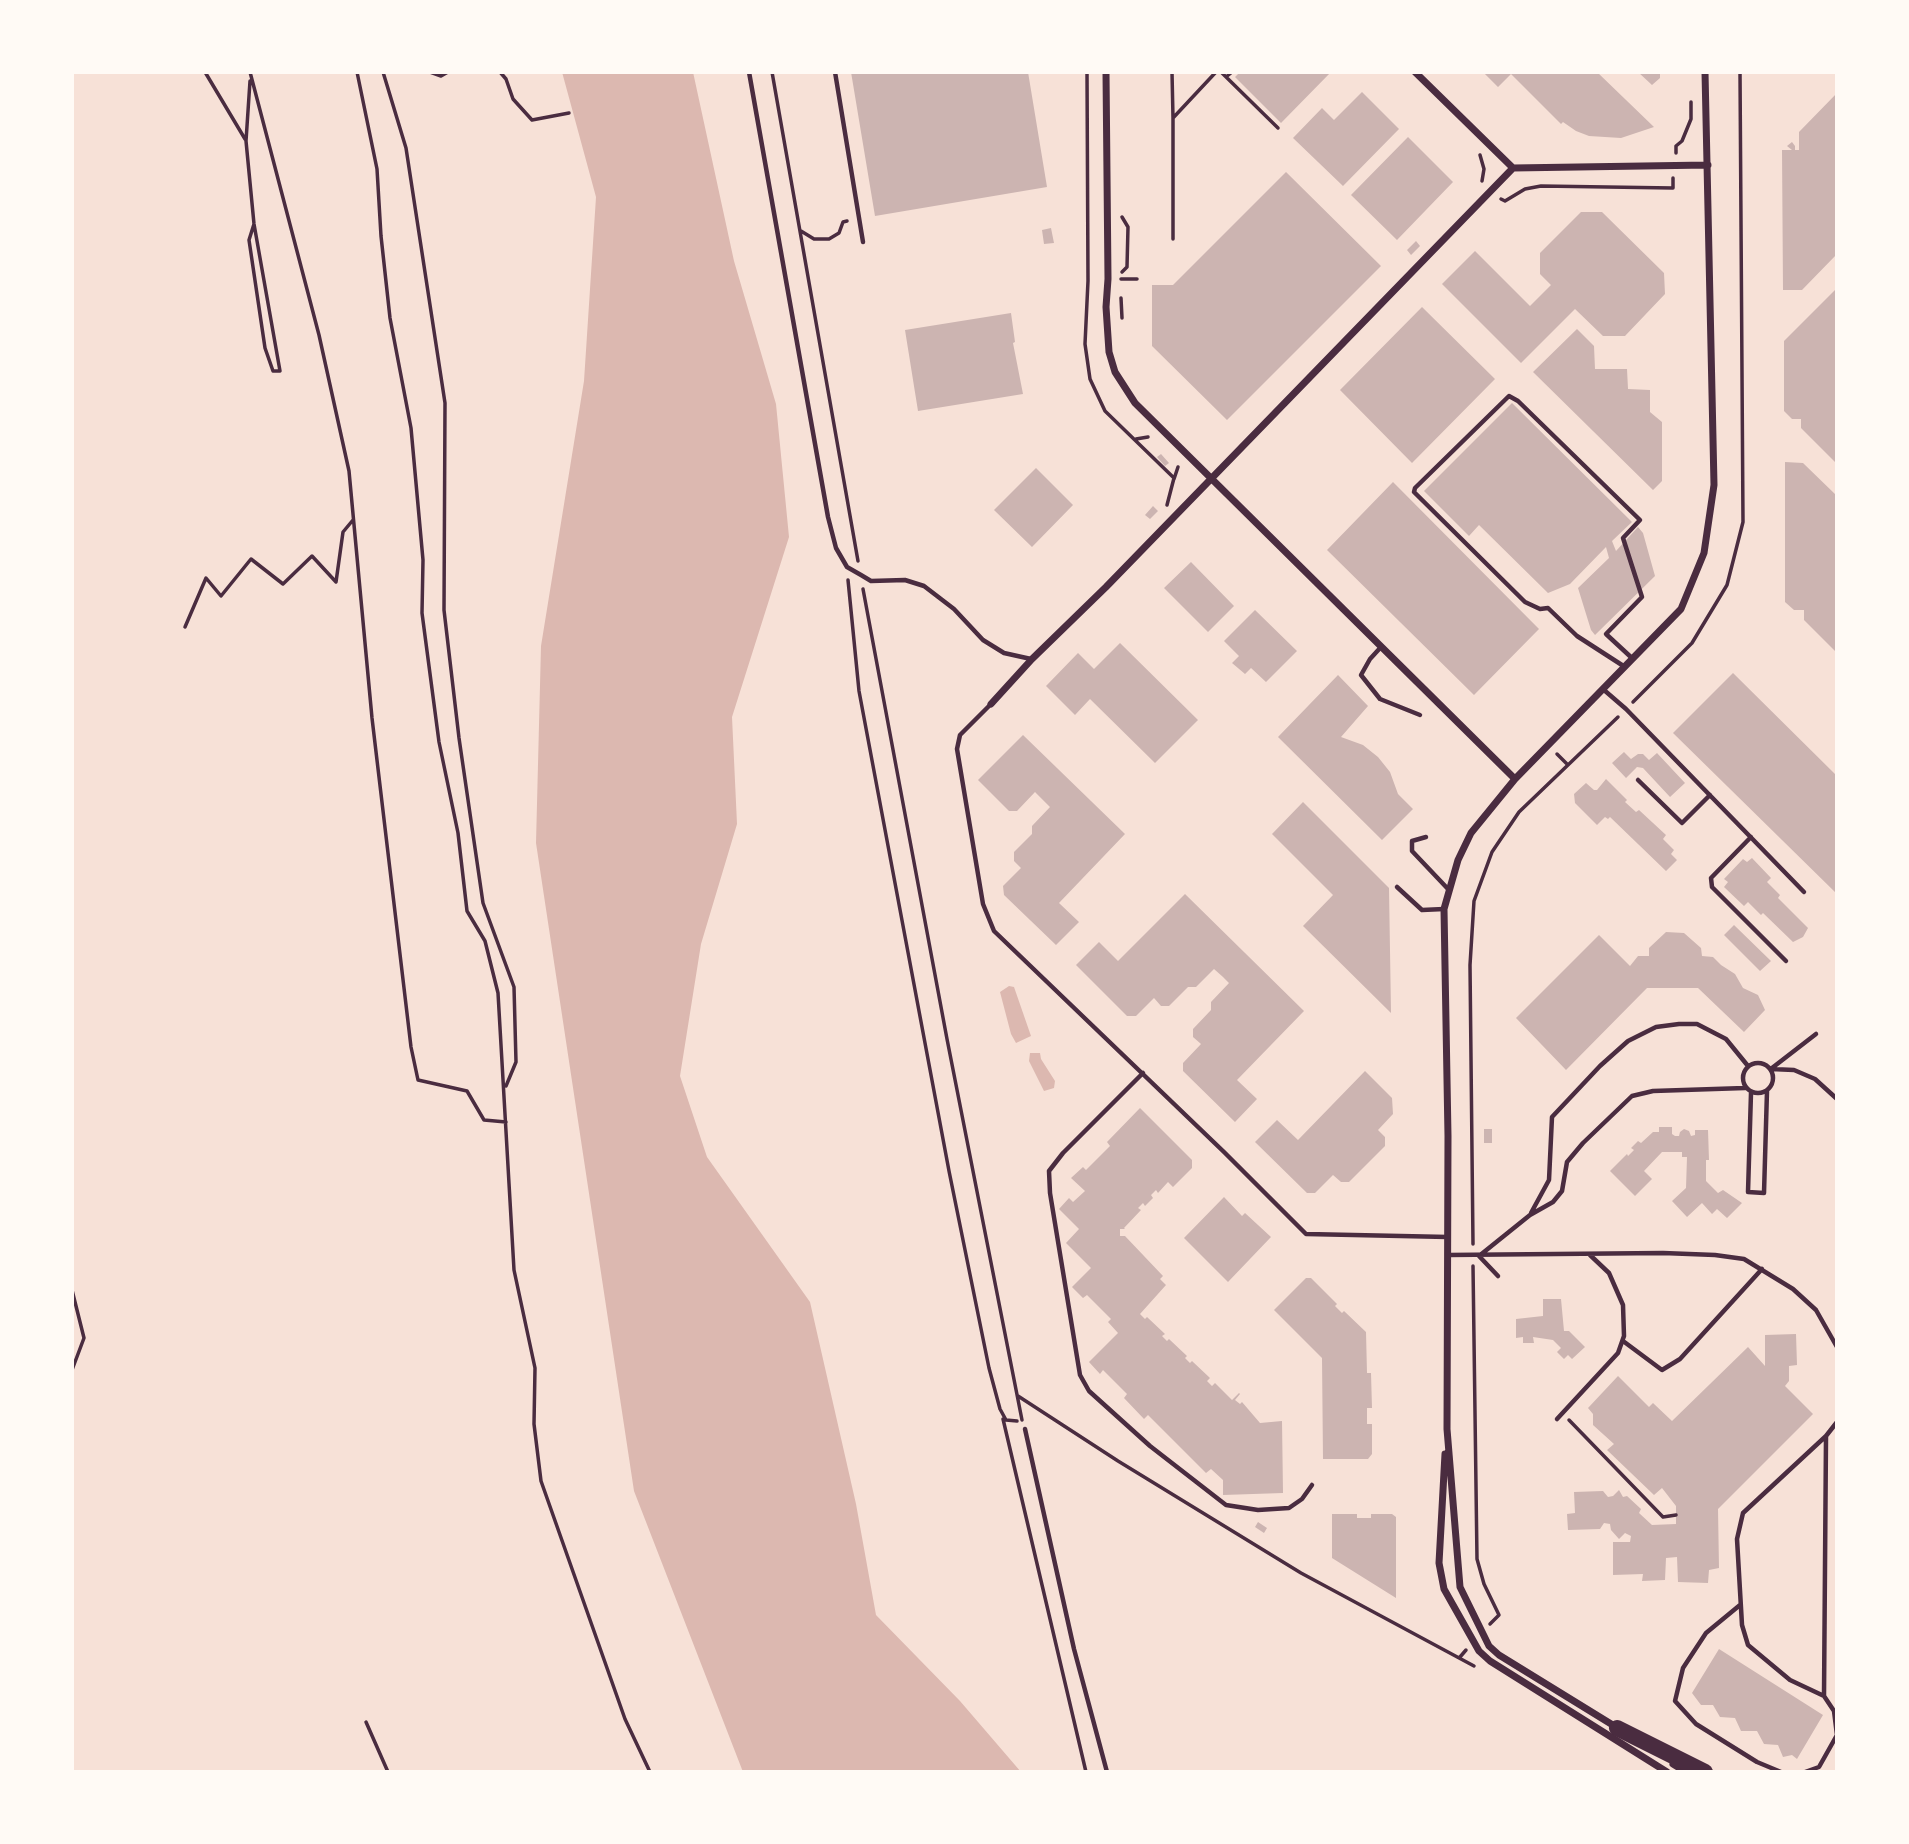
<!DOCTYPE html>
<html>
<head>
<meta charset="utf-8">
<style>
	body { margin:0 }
	#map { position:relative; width:1909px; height:1844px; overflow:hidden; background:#f7e1d7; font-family:"Asap Condensed",sans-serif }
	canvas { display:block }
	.frame { position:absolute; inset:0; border:74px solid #fffaf5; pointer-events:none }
</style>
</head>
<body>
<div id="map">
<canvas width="1909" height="1844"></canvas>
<div class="frame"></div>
</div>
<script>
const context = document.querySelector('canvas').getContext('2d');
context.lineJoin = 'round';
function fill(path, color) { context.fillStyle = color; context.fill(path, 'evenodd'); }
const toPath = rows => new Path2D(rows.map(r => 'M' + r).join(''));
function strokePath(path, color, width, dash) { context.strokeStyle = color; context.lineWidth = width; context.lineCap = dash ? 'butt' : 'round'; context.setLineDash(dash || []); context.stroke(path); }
const water = toPath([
	[562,72,693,72,734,261,776,404,789,537,732,717,737,824,701,944,680,1076,707,1157,810,1302,856,1504,876,1615,960,1701,1021,1772,743,1772,634,1491,536,843,541,646,584,381,596,197],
	[1009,986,1014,987,1031,1036,1016,1043,1011,1034,1000,992],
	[1030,1053,1040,1053,1041,1059,1055,1081,1054,1088,1044,1091,1029,1061]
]);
const building = toPath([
	[851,72,1028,72,1047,187,875,216],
	[1240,72,1331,72,1281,123,1235,77],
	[1483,72,1597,72,1654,127,1621,138,1589,136,1576,131,1563,122,1561,124,1511,74,1498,87],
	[1638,72,1660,72,1660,78,1652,85],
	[1362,92,1399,129,1343,186,1293,138,1322,108,1334,120],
	[1837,93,1837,254,1802,290,1783,290,1782,150,1792,150,1787,146,1792,142,1795,146,1795,150,1799,150,1799,132],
	[1408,137,1453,182,1397,240,1351,195],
	[1286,172,1381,266,1227,420,1152,346,1152,285,1173,285],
	[1581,212,1602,212,1664,273,1665,294,1625,336,1603,336,1575,309,1521,363,1442,284,1475,251,1530,306,1551,285,1540,274,1540,253],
	[1051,228,1054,243,1044,244,1042,230],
	[1416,241,1420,246,1411,255,1407,250],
	[1837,288,1837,464,1801,428,1801,419,1792,419,1784,411,1784,341],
	[1422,307,1495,379,1412,463,1340,390],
	[1011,313,1015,342,1013,343,1023,394,918,411,905,330],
	[1577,329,1594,346,1595,369,1627,369,1628,389,1650,390,1650,412,1662,422,1662,481,1653,490,1533,372],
	[1512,403,1632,522,1612,541,1616,551,1638,527,1643,533,1655,576,1595,635,1591,630,1578,588,1609,558,1606,547,1570,584,1548,593,1479,525,1469,536,1424,491],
	[1161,454,1169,463,1165,466,1157,457],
	[1785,462,1803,463,1837,496,1837,653,1804,620,1804,610,1794,610,1785,602],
	[1036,468,1073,505,1032,547,994,510],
	[1393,482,1539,629,1474,695,1327,550],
	[1153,506,1158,511,1150,519,1145,515],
	[1191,562,1234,606,1208,632,1164,588],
	[1255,610,1297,651,1266,682,1251,668,1245,674,1232,663,1239,656,1224,641],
	[1120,643,1198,720,1155,763,1090,699,1075,715,1046,686,1078,653,1094,669],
	[1733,673,1837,776,1837,894,1673,733],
	[1338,675,1368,706,1341,737,1363,745,1378,757,1390,772,1398,794,1413,809,1382,840,1278,737],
	[1023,735,1125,834,1059,903,1079,922,1056,945,1004,895,1003,886,1021,868,1014,861,1014,852,1032,834,1032,826,1050,807,1035,792,1017,811,1009,811,978,780],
	[1624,752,1631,759,1638,754,1643,754,1649,760,1657,753,1685,783,1670,797,1643,768,1637,767,1626,778,1612,763],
	[1606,779,1627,800,1625,802,1636,812,1639,810,1666,835,1663,839,1674,850,1671,854,1677,860,1666,871,1610,817,1608,819,1605,817,1597,825,1575,803,1574,794,1586,783,1594,790,1597,790],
	[1303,802,1389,888,1391,1013,1303,926,1333,895,1272,834],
	[1752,858,1771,878,1767,882,1780,895,1778,898,1808,928,1803,937,1793,942,1763,913,1761,915,1748,902,1744,906,1724,887,1728,882,1724,879,1743,859,1747,862],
	[1185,894,1304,1011,1237,1080,1257,1099,1235,1122,1183,1071,1183,1063,1201,1044,1193,1037,1193,1029,1211,1010,1211,1002,1229,983,1223,977,1214,969,1196,987,1188,987,1169,1006,1161,1006,1154,998,1136,1016,1127,1016,1076,965,1099,942,1118,961],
	[1734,925,1771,961,1760,971,1724,935],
	[1666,932,1684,933,1701,948,1702,956,1713,957,1721,965,1735,974,1743,988,1758,995,1765,1010,1744,1032,1698,988,1647,988,1566,1070,1516,1018,1599,935,1630,966,1638,956,1649,956,1649,948],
	[1365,1071,1392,1098,1393,1114,1378,1130,1385,1137,1385,1146,1349,1182,1341,1182,1333,1175,1315,1193,1307,1193,1255,1142,1277,1120,1298,1140],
	[1140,1108,1192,1160,1192,1168,1173,1187,1168,1182,1158,1193,1156,1190,1151,1195,1153,1198,1145,1206,1143,1203,1138,1208,1141,1210,1124,1228,1125,1229,1120,1229,1120,1236,1125,1236,1163,1276,1160,1279,1166,1285,1140,1314,1145,1319,1147,1317,1165,1334,1162,1336,1167,1341,1169,1339,1187,1356,1185,1358,1190,1363,1192,1361,1210,1378,1207,1381,1212,1386,1215,1383,1232,1400,1239,1393,1240,1394,1235,1400,1240,1404,1242,1402,1260,1423,1282,1421,1283,1493,1223,1495,1223,1480,1211,1469,1206,1473,1148,1415,1144,1419,1124,1398,1127,1394,1103,1370,1100,1374,1089,1362,1118,1333,1108,1322,1111,1319,1087,1295,1083,1298,1072,1287,1091,1268,1066,1243,1079,1229,1059,1209,1069,1198,1073,1202,1085,1191,1071,1178,1083,1167,1086,1170,1110,1146,1107,1142],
	[1659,1127,1672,1127,1672,1134,1675,1136,1679,1136,1680,1132,1684,1129,1689,1131,1691,1136,1695,1135,1695,1130,1708,1130,1709,1160,1706,1160,1706,1181,1718,1193,1723,1190,1742,1203,1727,1218,1717,1209,1712,1214,1702,1203,1687,1217,1672,1201,1686,1188,1687,1157,1682,1157,1682,1152,1662,1152,1644,1171,1652,1179,1635,1196,1610,1171,1627,1154,1628,1156,1634,1150,1631,1148,1638,1141,1641,1143,1653,1132,1659,1132],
	[1484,1129,1492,1129,1492,1143,1484,1143],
	[1224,1197,1242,1216,1245,1213,1271,1237,1228,1282,1184,1238],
	[1306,1278,1311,1278,1337,1304,1335,1306,1342,1313,1344,1311,1366,1332,1367,1373,1371,1373,1372,1408,1367,1408,1367,1424,1372,1424,1372,1454,1368,1459,1323,1459,1322,1358,1274,1310],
	[1543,1299,1561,1299,1564,1331,1569,1331,1585,1347,1572,1359,1568,1355,1564,1359,1557,1352,1561,1348,1553,1340,1533,1337,1534,1343,1523,1343,1523,1337,1516,1338,1516,1319,1543,1316],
	[1796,1334,1797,1365,1789,1366,1789,1381,1785,1386,1813,1414,1718,1509,1719,1568,1709,1570,1708,1583,1678,1582,1677,1557,1666,1558,1665,1580,1642,1581,1643,1574,1613,1575,1613,1542,1630,1542,1631,1536,1625,1533,1619,1539,1611,1530,1610,1524,1604,1523,1600,1529,1568,1530,1567,1514,1575,1513,1574,1492,1603,1491,1608,1497,1613,1496,1619,1490,1623,1497,1627,1496,1641,1509,1639,1513,1652,1525,1676,1524,1676,1506,1662,1488,1654,1495,1607,1450,1614,1444,1593,1425,1593,1414,1588,1408,1618,1376,1649,1407,1653,1403,1672,1421,1748,1347,1765,1366,1765,1335],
	[1332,1514,1357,1514,1357,1518,1371,1518,1371,1514,1392,1514,1396,1517,1396,1598,1332,1558],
	[1258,1522,1267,1528,1264,1533,1255,1527],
	[1719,1649,1823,1715,1797,1759,1792,1755,1783,1757,1778,1745,1764,1744,1757,1731,1741,1731,1735,1718,1720,1717,1713,1705,1701,1705,1692,1693]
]);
const path = toPath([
	[205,72,245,139],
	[250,72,319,335,349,471,372,718,411,1047,418,1080,467,1091,484,1120,506,1122],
	[357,72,377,169,381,236,390,318,411,428,423,560,422,613,439,742,458,833,467,911,485,941,498,993,514,1270,535,1368,534,1424,541,1481,625,1719,650,1772],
	[383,72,406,148,445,403,444,610,459,738,483,903,514,987,516,1062,506,1086],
	[430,72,441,76,448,72],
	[500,72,506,79,513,99,532,120,569,113],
	[772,72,858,561],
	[1087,72,1088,281,1085,344,1090,379,1105,411,1174,478,1167,505],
	[1172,72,1173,118],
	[1221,72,1278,128],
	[1226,77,1232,72],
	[250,81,246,141,254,224,280,371,273,371,265,348,249,240,254,224],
	[1676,153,1676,146,1682,141,1691,119,1691,102],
	[1480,155,1484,169,1482,181],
	[1501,199,1505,201,1525,189,1541,186,1673,188,1673,178],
	[801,231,814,239,829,239,839,233,843,222,847,221],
	[1173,239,1173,118,1216,72],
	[1122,272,1127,267,1128,227,1122,217],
	[1121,279,1137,279],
	[1121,298,1122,318],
	[1136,439,1148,437],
	[1174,479,1178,467],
	[848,580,859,691,949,1171,989,1368,1000,1409,1006,1420,1017,1421],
	[863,589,947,1039,1022,1420],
	[185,627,206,578,221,596,251,559,283,584,312,556,336,582,343,532,353,520],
	[1633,702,1692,643,1727,585,1743,522,1740,72],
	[1557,754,1568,765],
	[1473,1244,1470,965,1474,901,1492,852,1519,812,1618,717],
	[1473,1266,1477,1559,1484,1584,1499,1615,1490,1624],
	[72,1290,84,1338,72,1370],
	[1018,1396,1118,1461,1301,1573,1474,1666],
	[1003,1419,1086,1772],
	[1569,1420,1663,1517,1676,1515],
	[1460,1657,1466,1650],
	[366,1722,388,1772]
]);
const service = toPath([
	[749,72,828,517,836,548,847,567,861,575,871,581,905,580,924,586,954,609,983,640,1004,653,1031,659],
	[835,72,863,242],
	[1381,647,1370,659,1361,675,1380,699,1420,715],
	[1625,667,1577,636,1548,608,1540,609,1525,602,1414,492,1415,488,1509,396,1518,401,1640,520,1623,538,1642,597,1606,634,1633,659],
	[1604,690,1626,709,1804,892],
	[991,704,960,735,957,749,983,904,994,931,1224,1152,1306,1234,1448,1237],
	[1638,780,1682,823,1710,795],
	[1426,837,1412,841,1412,851,1448,889],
	[1751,837,1711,878,1712,887,1786,961],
	[1397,887,1422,910,1444,909],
	'1743 1078a15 15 0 1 1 30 0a15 15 0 1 1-30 0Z',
	[1772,1068,1816,1034],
	[1771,1069,1794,1070,1815,1079,1837,1099],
	[1143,1073,1063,1153,1049,1171,1050,1193,1080,1375,1089,1391,1150,1446,1226,1505,1258,1510,1289,1508,1302,1499,1312,1485],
	[1751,1093,1748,1192,1764,1193,1767,1091],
	[1531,1213,1549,1180,1552,1117,1600,1066,1628,1041,1656,1027,1679,1024,1697,1024,1726,1039,1748,1066],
	[1448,1255,1663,1253,1715,1255,1744,1259,1793,1289,1816,1310,1837,1347],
	[1498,1276,1479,1256,1530,1215,1553,1202,1562,1191,1567,1162,1583,1143,1632,1096,1653,1091,1745,1088],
	[1623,1341,1662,1370,1680,1359,1762,1269],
	[1557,1419,1618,1353,1624,1336,1623,1305,1609,1273,1590,1255],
	[1025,1429,1074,1649,1107,1772],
	[1740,1605,1706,1633,1683,1668,1675,1701,1696,1724,1757,1762,1781,1772],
	[1824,1696,1826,1437],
	[1805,1772,1819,1767,1837,1735,1834,1711,1824,1696,1790,1680,1748,1645,1742,1625,1737,1539,1743,1513,1826,1436,1837,1422]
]);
const minor = toPath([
	[1106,72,1108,279,1106,307,1109,352,1115,372,1135,403,1515,779],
	[1415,72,1513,168,1708,165],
	[991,704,1032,659,1106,587,1513,168],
	[1445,1454,1439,1563,1444,1589,1479,1651,1490,1661,1667,1772],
	[1616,1727,1499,1655,1489,1646,1460,1587,1447,1429,1448,1136,1444,909,1458,860,1471,833,1515,779,1681,609,1704,553,1714,485,1705,72],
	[1673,1764,1686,1772]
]);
const motorway = toPath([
	[1617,1728,1705,1772]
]);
fill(water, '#dcb8b0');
fill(building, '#ccb4b1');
strokePath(path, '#4a2c40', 3.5);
strokePath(service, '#4a2c40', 4.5);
strokePath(minor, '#4a2c40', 7);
strokePath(motorway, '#4a2c40', 16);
</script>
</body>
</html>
